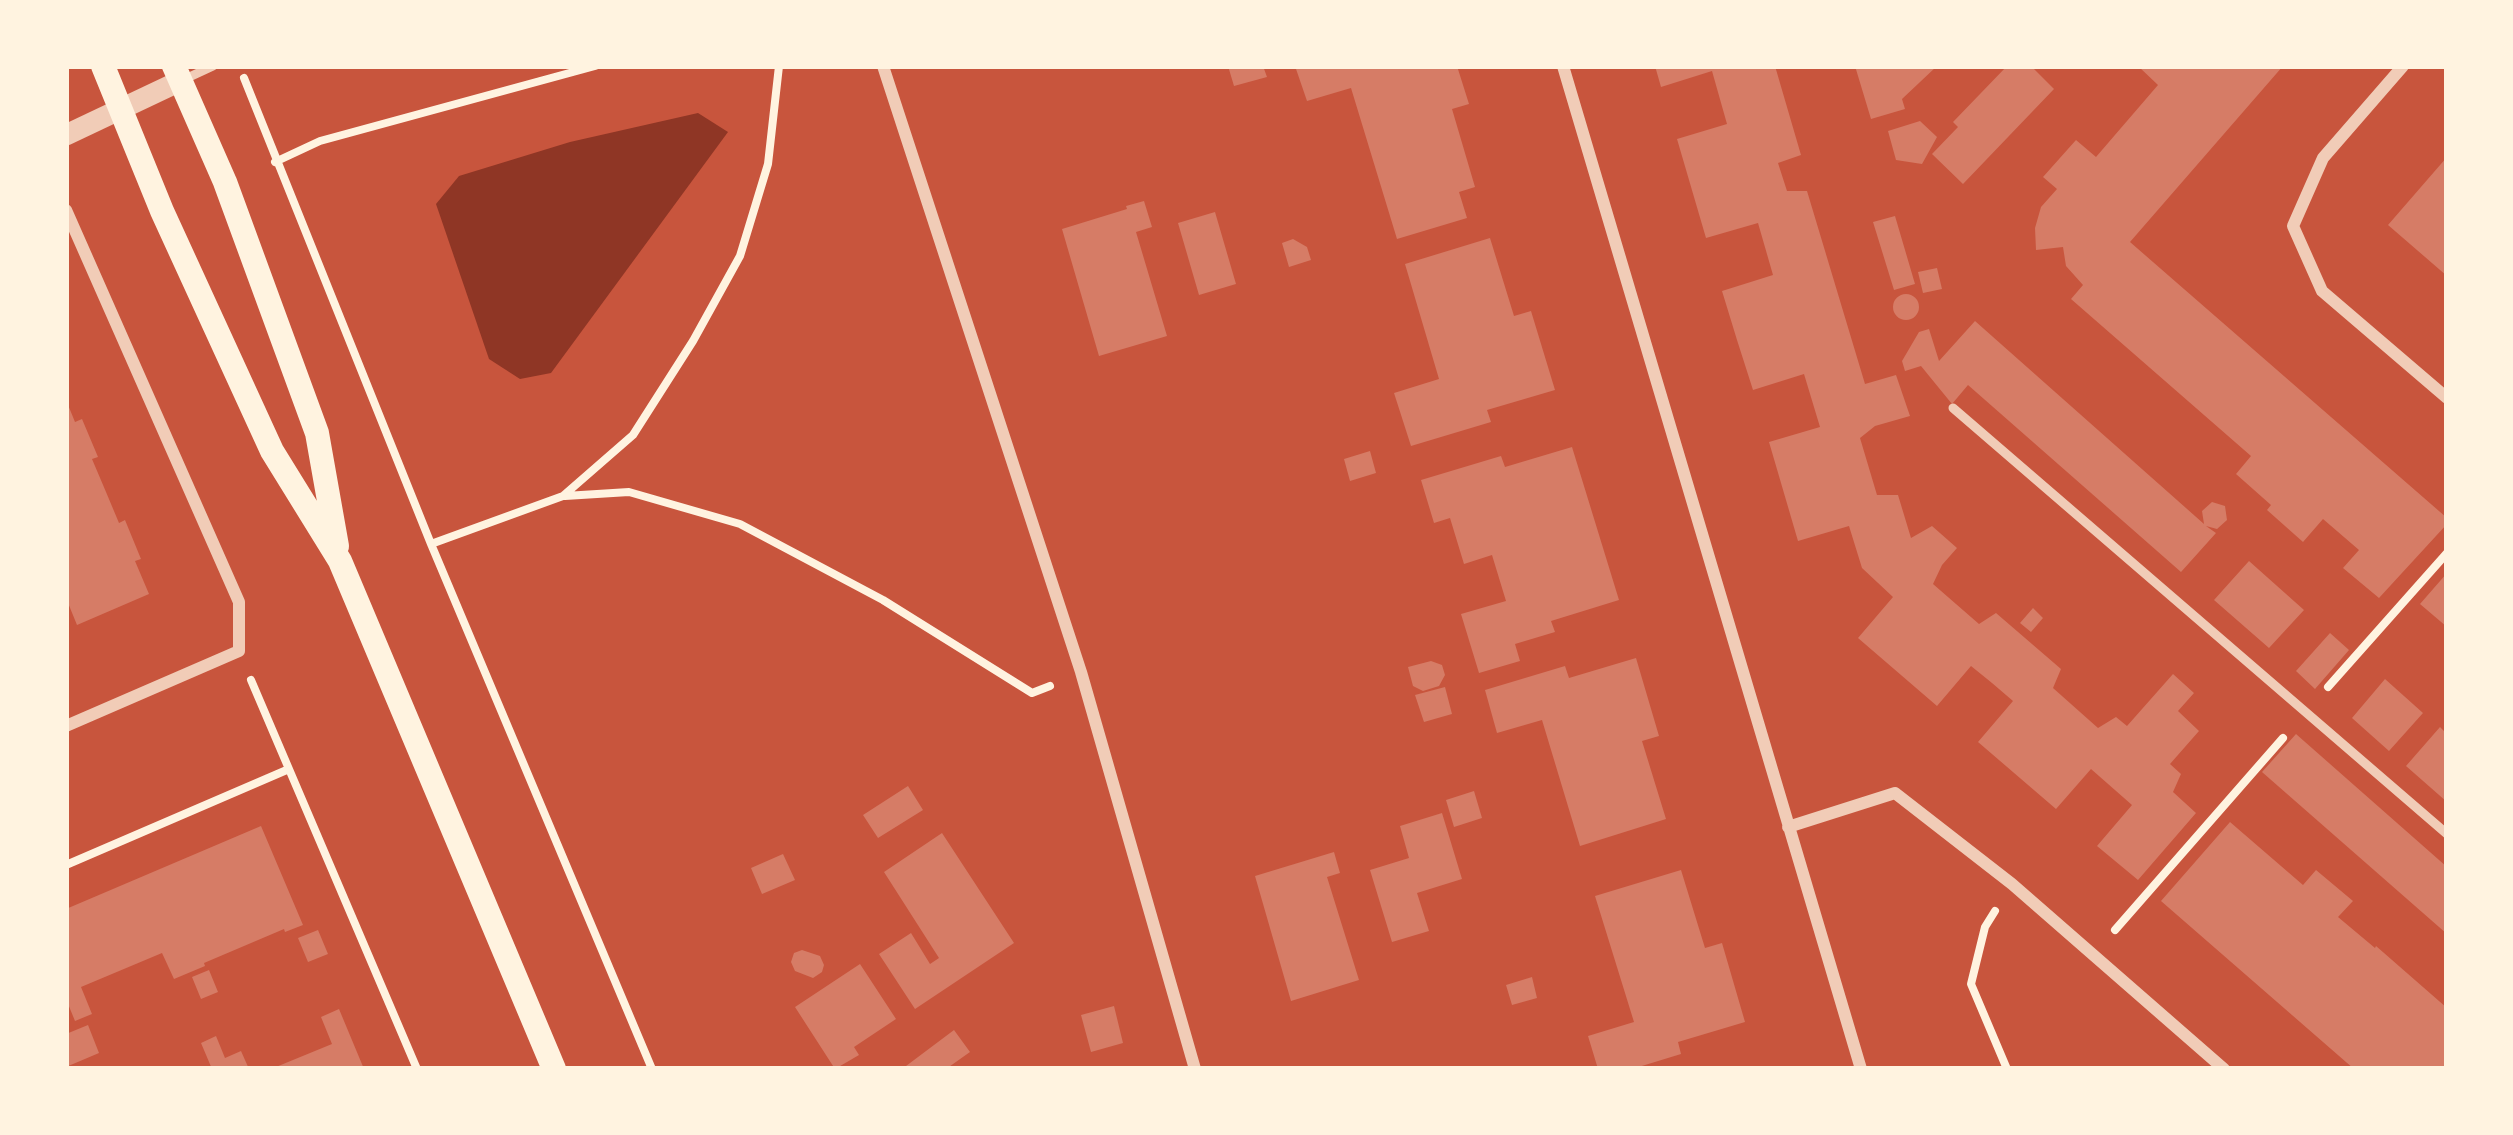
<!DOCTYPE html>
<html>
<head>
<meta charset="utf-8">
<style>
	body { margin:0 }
	#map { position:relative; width:2513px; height:1135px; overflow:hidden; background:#c8553d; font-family:"Asap Condensed",sans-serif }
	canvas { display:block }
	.frame { position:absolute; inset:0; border:69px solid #fff3e0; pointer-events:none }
</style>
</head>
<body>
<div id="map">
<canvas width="2513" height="1135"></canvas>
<div class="frame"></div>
</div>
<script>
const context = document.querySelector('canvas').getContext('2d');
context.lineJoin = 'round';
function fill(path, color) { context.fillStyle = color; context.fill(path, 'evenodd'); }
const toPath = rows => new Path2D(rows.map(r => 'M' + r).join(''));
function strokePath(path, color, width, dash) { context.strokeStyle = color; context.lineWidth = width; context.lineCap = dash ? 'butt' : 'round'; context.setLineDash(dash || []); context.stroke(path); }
const water = toPath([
	[698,113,728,132,551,373,520,379,489,359,436,204,459,176,570,142]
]);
const building = toPath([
	[1228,66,1263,66,1267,77,1234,86],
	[1295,66,1457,66,1469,104,1452,109,1475,187,1459,192,1467,218,1397,239,1351,88,1307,101],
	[1655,66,1775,66,1801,155,1778,163,1787,191,1807,191,1865,384,1896,375,1910,416,1875,426,1860,438,1877,495,1898,495,1911,538,1932,526,1957,548,1942,565,1933,584,1979,624,1996,613,2061,669,2053,688,2098,728,2116,717,2127,726,2173,674,2194,693,2178,711,2199,731,2170,764,2181,774,2173,792,2196,813,2138,880,2097,846,2132,805,2091,769,2056,809,1978,742,2013,701,1992,683,1971,666,1937,706,1858,638,1893,597,1862,568,1849,526,1798,541,1769,442,1820,427,1804,374,1753,390,1737,340,1722,291,1773,275,1758,223,1706,238,1677,139,1727,124,1712,71,1661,87],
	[1855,66,1937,66,1902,99,1905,109,1871,119],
	[2007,66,2031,66,2054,89,1963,184,1932,154,1958,127,1953,122],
	[2138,66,2283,66,2130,242,2447,518,2447,524,2379,598,2343,568,2359,550,2323,519,2303,542,2267,510,2271,505,2236,474,2251,456,2071,299,2083,285,2066,266,2063,247,2036,250,2035,228,2041,207,2057,189,2043,177,2076,140,2096,157,2158,85],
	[1920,121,1937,137,1922,164,1896,160,1888,131],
	[2447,157,2447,276,2388,225],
	[1144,201,1152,227,1136,232,1167,336,1099,356,1062,229,1127,209,1126,206],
	[1215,212,1236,284,1199,295,1178,223],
	[1895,216,1915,284,1894,290,1873,222],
	[1490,238,1514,316,1531,311,1555,390,1487,410,1491,422,1411,446,1394,393,1439,379,1405,264],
	[1293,239,1307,247,1311,260,1289,267,1282,243],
	[1937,268,1942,289,1923,293,1918,272],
	'1893 307a13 13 0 1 1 26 0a13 13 0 1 1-26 0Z',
	[1975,321,2204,524,2202,511,2212,502,2225,506,2227,520,2217,529,2206,526,2216,533,2181,572,1968,385,1952,404,1921,366,1905,371,1902,361,1919,332,1929,329,1939,361],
	[66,400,75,422,82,419,98,457,92,459,106,492,119,523,125,520,141,559,135,561,149,594,77,625,66,598],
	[1572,447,1619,600,1551,621,1555,632,1515,644,1520,661,1479,673,1461,614,1506,601,1492,555,1464,564,1450,518,1434,523,1421,480,1501,456,1505,467],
	[1370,451,1376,473,1350,481,1344,459],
	[2249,561,2304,610,2269,648,2214,600],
	[2447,573,2447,627,2420,604],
	[2033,608,2043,618,2031,632,2020,623],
	[2330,633,2349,650,2315,689,2296,671],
	[1636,658,1659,736,1642,741,1666,819,1580,846,1542,720,1497,733,1485,690,1565,666,1569,678],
	[1431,661,1442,665,1445,675,1439,686,1423,691,1413,686,1408,667],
	[2385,679,2423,713,2389,751,2352,718],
	[1445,687,1452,714,1424,722,1415,695],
	[2440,727,2447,734,2447,802,2406,766],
	[2296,734,2447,867,2447,934,2262,772],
	[908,786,923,810,878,838,863,815],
	[1474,791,1482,818,1454,827,1446,800],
	[1442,813,1462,879,1417,893,1429,931,1392,942,1370,870,1409,858,1400,826],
	[2230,822,2303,885,2316,870,2353,901,2338,917,2375,948,2376,946,2447,1008,2447,1069,2354,1069,2161,901],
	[261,826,303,925,285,932,284,929,204,963,205,966,174,979,162,953,81,987,92,1014,75,1021,66,999,66,909],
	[942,833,1014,943,915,1009,879,954,911,933,930,964,939,958,884,872],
	[1334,852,1340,873,1327,877,1359,980,1291,1001,1255,876],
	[783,854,795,880,762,894,751,868],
	[1681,870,1705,948,1722,943,1745,1022,1678,1042,1681,1054,1632,1069,1598,1069,1588,1036,1634,1022,1595,896],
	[318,930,328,954,308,962,298,938],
	[802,950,820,956,824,965,822,972,813,978,795,971,791,962,794,953],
	[860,964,896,1019,854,1047,859,1055,835,1069,795,1007],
	[209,970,218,992,201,999,192,977],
	[1532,977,1537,998,1512,1005,1506,985],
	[1114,1006,1123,1043,1091,1052,1081,1015],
	[339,1009,364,1069,271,1069,332,1044,321,1017],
	[88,1025,99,1053,66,1067,66,1034],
	[954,1030,970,1052,946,1069,902,1069],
	[216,1036,225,1058,241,1051,249,1069,212,1069,201,1043]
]);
const path = toPath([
	[244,78,431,544,652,1069],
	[275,162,320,141,595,66],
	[565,496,629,492,740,524,883,600,1032,693,1050,686],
	[431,544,563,496,633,435,693,341,740,256,768,164,779,66],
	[251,680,417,1069],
	[2328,687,2447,553],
	[66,865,289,769],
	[1995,911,1985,927,1971,984,2007,1069],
	[2115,930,2283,738]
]);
const service = toPath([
	[185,79,213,66],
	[1953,408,2447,834]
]);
const minor = toPath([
	[883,66,1081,672,1195,1069],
	[1563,66,1861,1069],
	[2403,66,2323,158,2293,226,2322,291,2447,398],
	[66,210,239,602,239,651,66,726],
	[1788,827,1895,793,2012,884,2224,1069]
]);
const tertiary = toPath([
	[66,135,180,81]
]);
const secondary = toPath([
	[103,66,162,211,272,451,340,561,554,1069],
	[174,66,225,182,317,433,337,546]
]);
fill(water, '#8f3625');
fill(building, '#d67c66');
strokePath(path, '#fff3e0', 8);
strokePath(service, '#f1ccb7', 9);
strokePath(minor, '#f1ccb7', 12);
strokePath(tertiary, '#f1ccb7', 21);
strokePath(secondary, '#fff3e0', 24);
</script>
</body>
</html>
